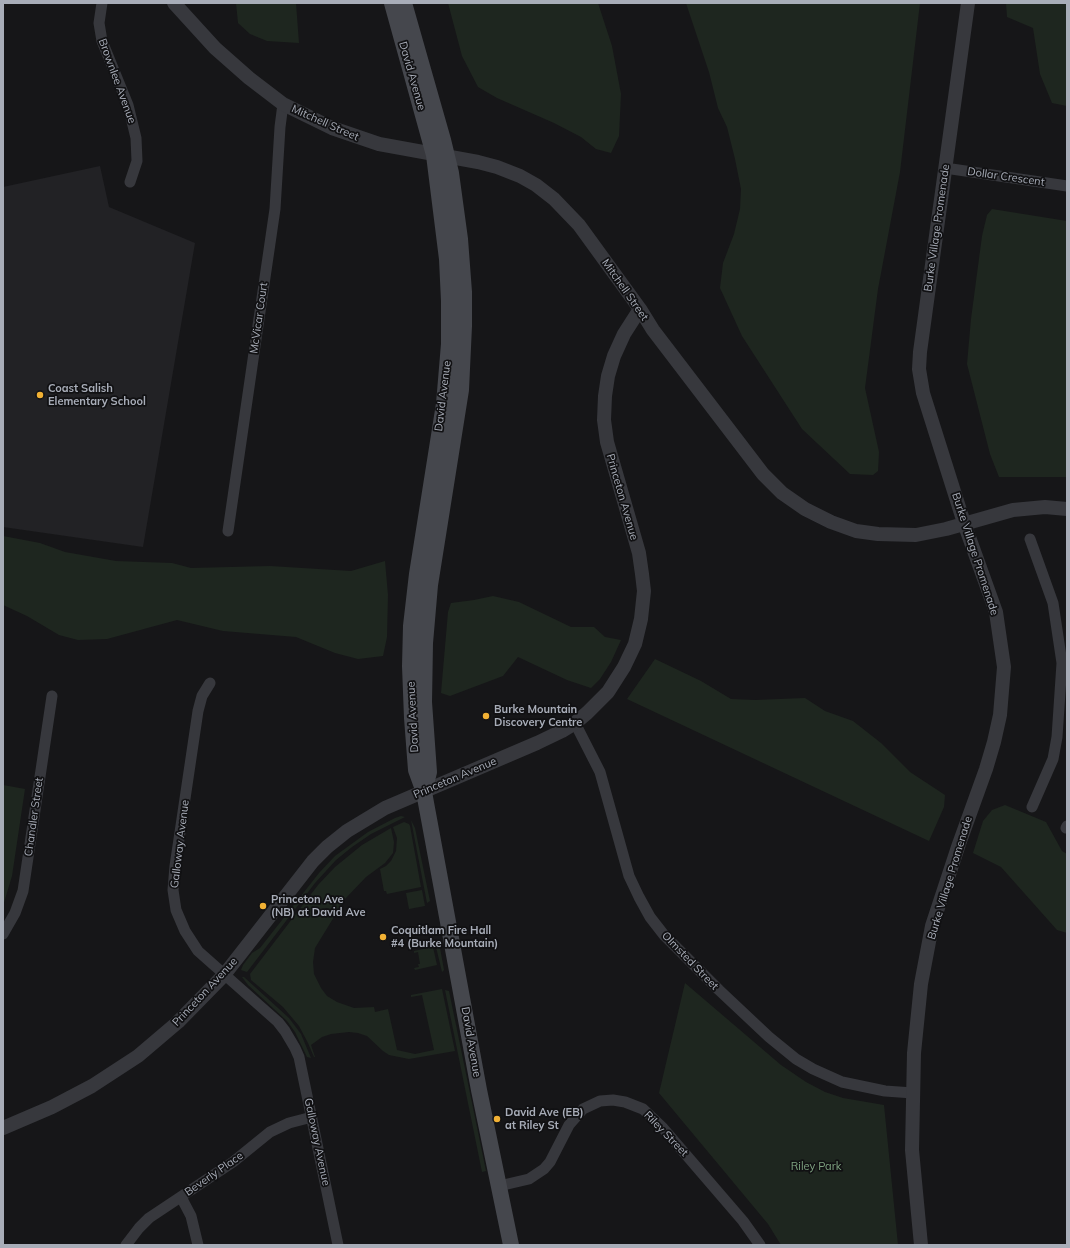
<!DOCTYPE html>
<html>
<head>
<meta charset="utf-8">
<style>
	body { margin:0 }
	#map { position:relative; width:1070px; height:1248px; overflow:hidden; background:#161618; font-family:Mulish,sans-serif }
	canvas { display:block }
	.frame { position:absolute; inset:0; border:4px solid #a8adb8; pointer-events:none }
</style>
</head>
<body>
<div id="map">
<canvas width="1070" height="1248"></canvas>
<div class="frame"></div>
</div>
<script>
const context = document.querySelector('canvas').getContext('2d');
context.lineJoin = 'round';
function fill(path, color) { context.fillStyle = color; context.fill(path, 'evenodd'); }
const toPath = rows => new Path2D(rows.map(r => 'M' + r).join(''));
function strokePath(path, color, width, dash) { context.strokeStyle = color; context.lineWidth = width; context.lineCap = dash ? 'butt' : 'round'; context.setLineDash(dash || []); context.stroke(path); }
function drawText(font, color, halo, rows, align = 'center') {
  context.font = font + ' Mulish,sans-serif'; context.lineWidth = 3.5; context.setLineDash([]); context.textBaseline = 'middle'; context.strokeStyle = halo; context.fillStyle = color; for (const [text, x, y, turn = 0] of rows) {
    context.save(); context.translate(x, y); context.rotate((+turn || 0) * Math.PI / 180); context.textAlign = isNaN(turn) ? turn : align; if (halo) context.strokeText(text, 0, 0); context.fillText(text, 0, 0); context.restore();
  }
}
const built = toPath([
	[100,166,109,207,195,243,143,547,3,527,3,187]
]);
const green = toPath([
	[236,3,296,3,299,43,267,41,250,34,238,23],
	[448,3,598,3,612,46,621,94,619,136,611,153,596,149,581,137,554,123,497,98,478,87,462,56],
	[686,3,920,3,900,172,878,289,865,388,879,452,878,471,873,475,850,474,802,429,742,336,720,288,723,263,734,234,740,209,741,189,735,159,727,127,718,108,709,72],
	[1006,3,1067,3,1067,106,1052,103,1040,74,1033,28,1007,17],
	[992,209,1067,221,1067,477,999,477,990,454,967,364,971,319,982,236,987,215],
	[3,536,40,543,65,552,116,561,172,563,191,568,270,566,351,571,385,561,388,595,387,637,383,656,358,659,335,653,296,637,223,631,177,620,107,639,78,640,59,635,27,616,3,605],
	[493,596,519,602,571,627,594,627,605,637,621,640,611,662,600,679,591,688,567,680,518,657,503,676,450,696,441,693,448,612,451,603,474,600],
	[655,659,701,681,731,699,755,700,805,698,825,711,853,721,881,743,910,772,945,795,944,807,929,841,627,699],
	[3,785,25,789,12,876,3,906],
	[1005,805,1046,822,1062,851,1067,854,1067,933,1057,930,1001,867,973,853,983,821,992,810],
	[401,816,405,817,371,834,352,847,336,860,315,883,247,972,241,970,243,965,252,953,260,948,319,873,335,856,368,832,395,818],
	[411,820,415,828,430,901,427,903],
	[404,822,409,824,410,826,421,887,387,894,386,891,384,891,380,869,386,866,391,861,396,851,397,838,393,827],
	[391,828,394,842,393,853,385,863,366,877,345,899,315,948,313,962,314,974,321,988,327,996,337,1002,354,1008,374,1007,375,1012,388,1009,397,1050,415,1054,434,1050,422,995,411,997,411,995,442,989,455,1051,409,1059,389,1055,383,1051,367,1036,358,1033,349,1032,331,1034,322,1037,311,1045,315,1057,314,1057,308,1043,299,1026,283,1007,251,980,250,974,318,885,335,867,362,845],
	[422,890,425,906,409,909,406,893],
	[433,947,437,965,415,970,414,968,419,967,418,964,420,964,418,952,414,953,414,951],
	[436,947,440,948,444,970,442,972],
	[242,977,244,977,289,1018,301,1034,311,1058,307,1057,295,1032,287,1021,248,985],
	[685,983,781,1065,806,1082,825,1092,843,1098,884,1105,898,1245,781,1245,768,1224,659,1093],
	[445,990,449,991,486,1171,482,1172]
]);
const minor = toPath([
	[102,3,99,23,102,41,128,105,136,138,137,161,130,182],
	[945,168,1067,186],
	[228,531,275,209,280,127,283,104],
	[1030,539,1053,603,1062,663,1067,664],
	[210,683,202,696,198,711,175,866,173,890,176,910,185,931,198,951,278,1022,285,1031,295,1048,299,1057,338,1245],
	[575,723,600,772,629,876,639,897,650,917,664,935,719,990,769,1037,796,1059,813,1069,842,1082,885,1091,913,1093],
	[1032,807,1053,759,1057,737,1062,663],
	[1066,828,1067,826],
	[3,934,15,913,23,891,52,696],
	[499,1186,529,1179,544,1169,550,1162,569,1125,583,1109,600,1101,613,1100,625,1102,643,1109,663,1128,743,1221,760,1245],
	[181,1197,191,1216,198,1245],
	[126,1245,139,1228,149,1218,233,1162,270,1132,289,1123,312,1117]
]);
const tertiary = toPath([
	[174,3,215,48,249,78,283,104,332,128,379,144,478,162,497,167,520,176,536,185,554,199,579,225,640,309,653,330,763,474,782,493,805,509,831,522,856,531,878,534,916,535,946,529,1013,510,1045,507,1067,509],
	[3,1128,52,1107,92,1086,138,1056,178,1022,224,975,313,861,327,847,347,831,385,808,537,743,562,731,575,723,587,713,608,692,624,667,635,644,641,619,644,591,642,574,639,553,607,442,604,420,605,396,608,376,614,356,624,334,640,309],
	[921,1245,912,1150,914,1053,921,984,932,926,959,844,986,769,994,742,1000,715,1004,667,996,612,964,523,923,393,919,369,920,352,968,3]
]);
const secondary = toPath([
	[392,3,434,155,447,259,449,301,449,344,444,404,417,574,411,626,410,666,412,718,416,770,424,792,479,1090,511,1245],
	[404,3,443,140,451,173,460,239,464,292,464,326,461,390,430,585,425,643,424,702,429,772,424,792]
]);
const markers = [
	[40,395,4,"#f2b134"],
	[486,716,4,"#f2b134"],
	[263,906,4,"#f2b134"],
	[383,937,4,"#f2b134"],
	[497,1119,4,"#f2b134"]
];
const streetNames = [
	["David Avenue",412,76,74],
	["Brownlee Avenue",117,81,70],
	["Mitchell Street",325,123,24],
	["Dollar Crescent",1006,177,8],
	["Burke Village Promenade",937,228,-82],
	["Mitchell Street",625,290,55],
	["McVicar Court",259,318,-82],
	["David Avenue",443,396,-83],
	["Princeton Avenue",622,497,74],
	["Burke Village Promenade",975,554,72],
	["David Avenue",413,717,-93],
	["Princeton Avenue",455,778,-23],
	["Chandler Street",34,817,-82],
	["Galloway Avenue",180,844,-83],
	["Burke Village Promenade",950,878,-73],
	["Olmsted Street",690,961,46],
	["Princeton Avenue",205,992,-47],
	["David Avenue",471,1042,80],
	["Riley Street",666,1134,46],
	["Galloway Avenue",317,1142,78],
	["Beverly Place",214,1174,-35]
];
const poiNames = [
	["Coast Salish",48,389],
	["Elementary School",48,402],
	["Burke Mountain",494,710],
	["Discovery Centre",494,723],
	["Princeton Ave",271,900],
	["(NB) at David Ave",271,913],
	["Coquitlam Fire Hall",391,931],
	["#4 (Burke Mountain)",391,944],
	["David Ave (EB)",505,1113],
	["at Riley St",505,1126]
];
const parkNames = [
	["Riley Park",816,1167]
];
fill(built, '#222225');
fill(green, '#1e261f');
strokePath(minor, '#37383d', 11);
strokePath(tertiary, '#37383d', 14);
strokePath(secondary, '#45474d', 16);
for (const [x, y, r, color] of markers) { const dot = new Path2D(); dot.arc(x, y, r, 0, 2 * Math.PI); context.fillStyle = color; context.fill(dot); strokePath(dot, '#111113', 1.5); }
drawText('11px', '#a8adb8', '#111113', streetNames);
drawText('bold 11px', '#a8adb8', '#111113', poiNames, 'left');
drawText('11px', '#7fa381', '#111113', parkNames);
</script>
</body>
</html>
